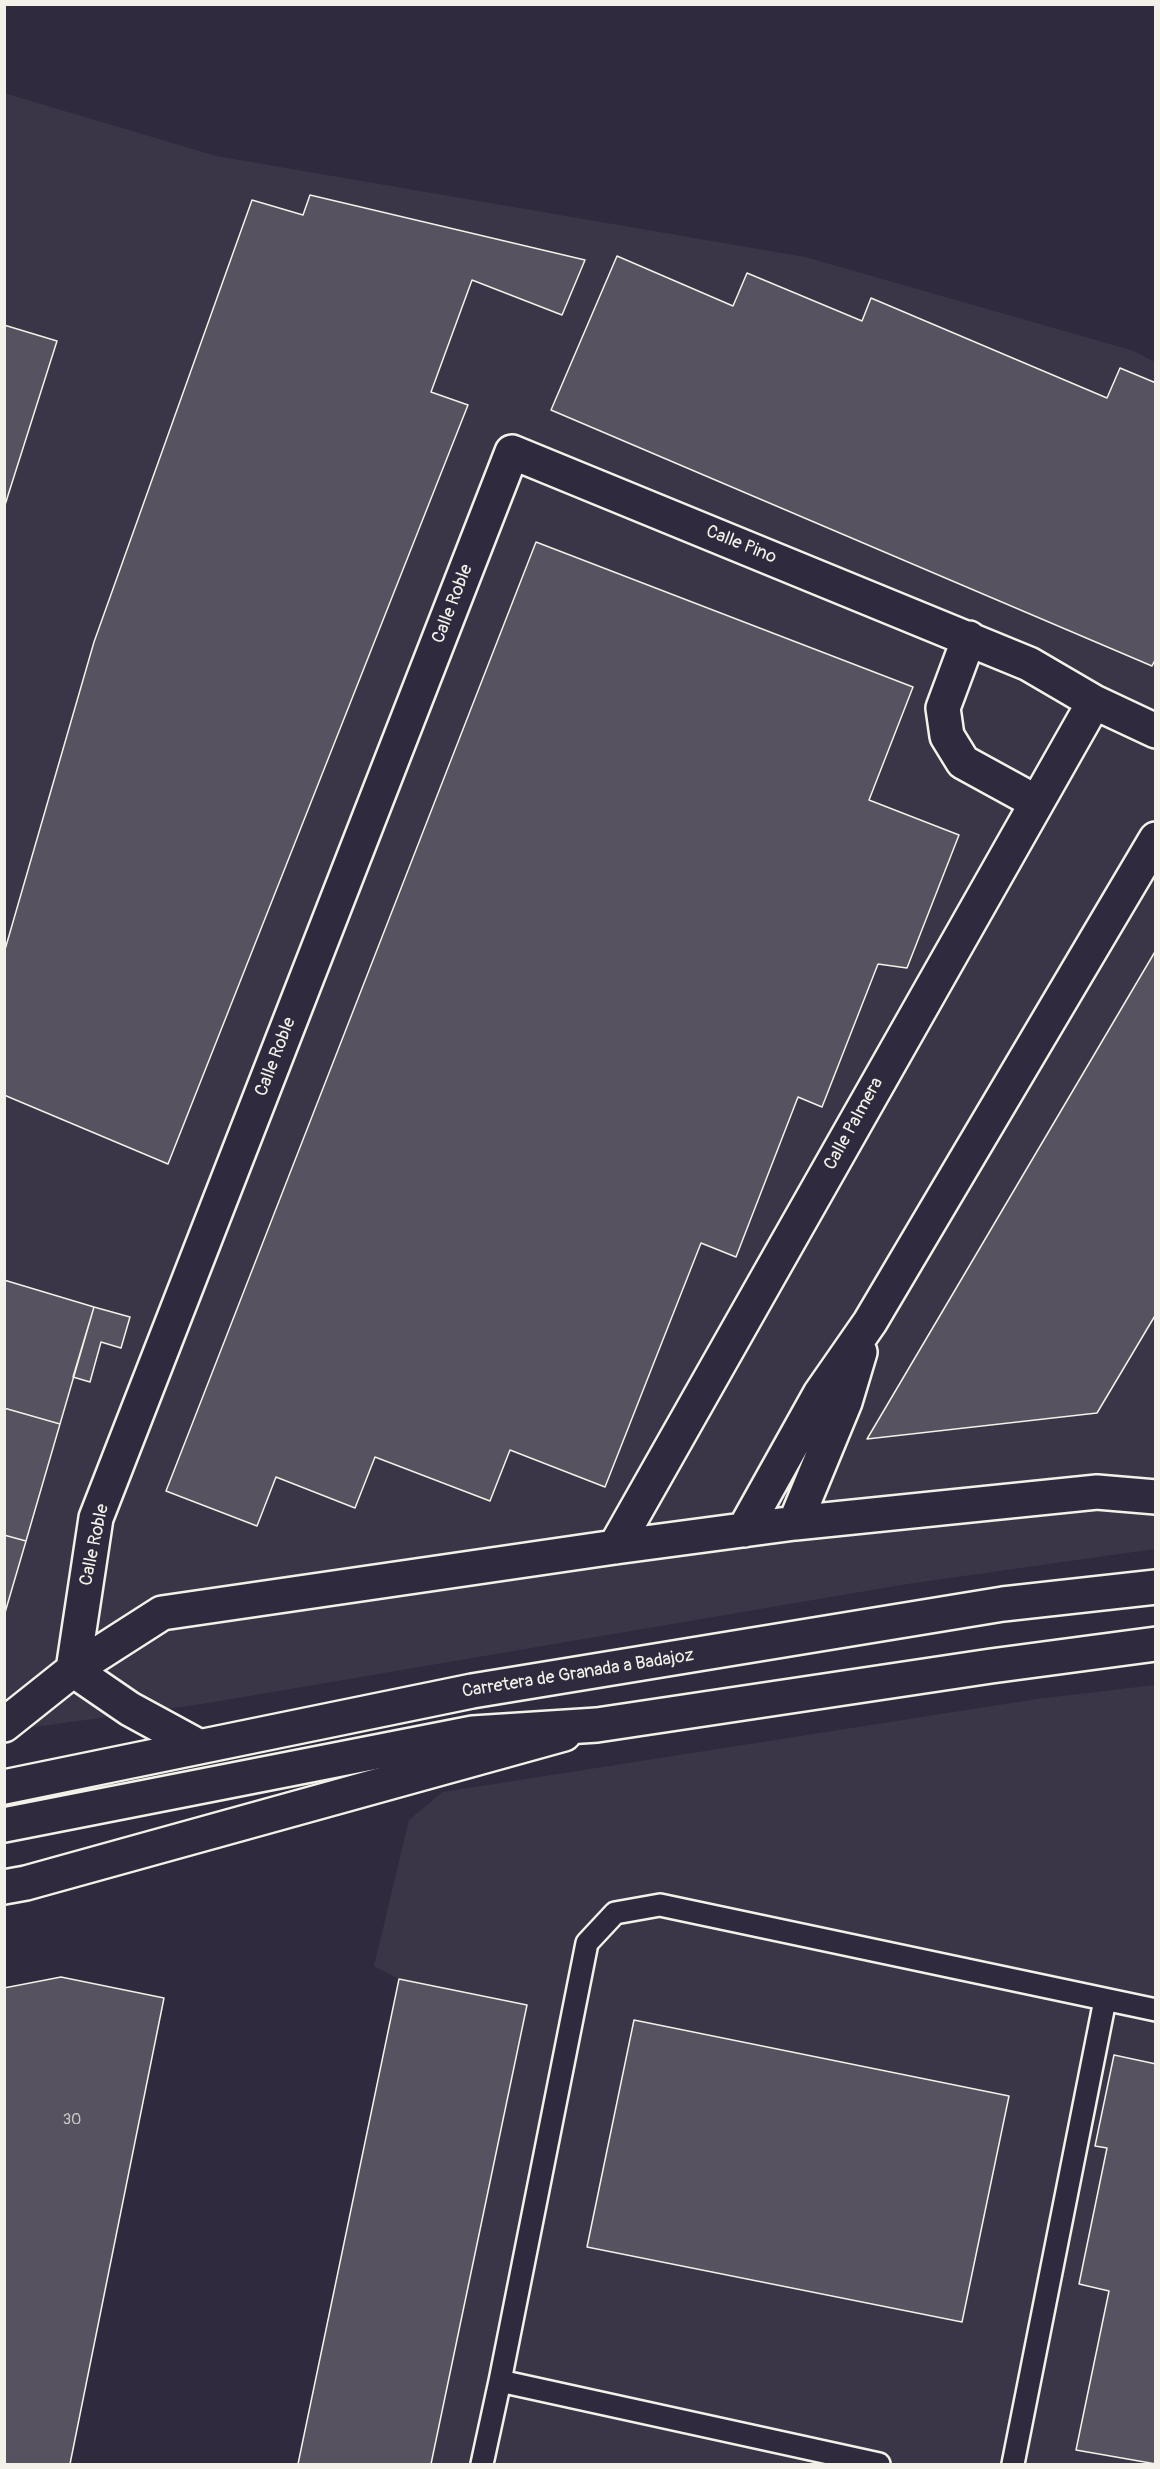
<!DOCTYPE html>
<html>
<head>
<meta charset="utf-8">
<style>
	body { margin:0 }
	#map { position:relative; width:1160px; height:2469px; overflow:hidden; background:#2f2a3d; font-family:Pangolin,sans-serif }
	canvas { display:block }
	.frame { position:absolute; inset:0; border:6px solid #f4f1e8; pointer-events:none }
</style>
</head>
<body>
<div id="map">
<canvas width="1160" height="2469"></canvas>
<div class="frame"></div>
</div>
<script>
const context = document.querySelector('canvas').getContext('2d');
context.lineJoin = 'round';
function fill(path, color) { context.fillStyle = color; context.fill(path, 'evenodd'); }
const toPath = rows => new Path2D(rows.map(r => 'M' + r).join(''));
function strokePath(path, color, width, dash) { context.strokeStyle = color; context.lineWidth = width; context.lineCap = dash ? 'butt' : 'round'; context.setLineDash(dash || []); context.stroke(path); }
function drawText(font, color, halo, rows, align = 'center') {
  context.font = font + ' Pangolin,sans-serif'; context.lineWidth = 4.5; context.setLineDash([]); context.textBaseline = 'middle'; context.strokeStyle = halo; context.fillStyle = color; for (const [text, x, y, turn = 0] of rows) {
    context.save(); context.translate(x, y); context.rotate((+turn || 0) * Math.PI / 180); context.textAlign = isNaN(turn) ? turn : align; if (halo) context.strokeText(text, 0, 0); context.fillText(text, 0, 0); context.restore();
  }
}
const built = toPath([
	[4,93,216,156,805,257,1134,351,1155,362,1155,1549,907,1584,202,1704,5,1731],
	[1155,1685,1155,2464,298,2464,399,1979,374,1966,409,1820,443,1792,1037,1699]
]);
const building = toPath([
	[310,195,585,260,562,315,472,280,431,392,468,405,168,1164,4,1095,4,953,94,642,252,200,303,215,310,195],
	[617,256,733,306,747,273,862,321,871,298,1107,398,1120,368,1156,383,1156,658,1152,666,551,410,617,256],
	[4,325,57,341,4,508,4,325],
	[536,542,913,687,869,800,959,835,907,968,878,964,822,1107,798,1097,736,1257,701,1243,605,1487,510,1450,490,1501,375,1457,355,1508,276,1477,257,1526,166,1491,536,542],
	[1156,950,1156,1314,1097,1413,867,1439,1156,950],
	[4,1280,94,1307,60,1424,4,1408,4,1280],
	[94,1307,130,1317,121,1348,101,1342,90,1382,73,1377,94,1307],
	[4,1408,60,1424,26,1541,4,1535,4,1408],
	[4,1535,26,1541,4,1616,4,1535],
	[61,1977,164,1998,70,2464,4,2464,4,1988,61,1977],
	[399,1979,527,2005,431,2464,298,2464,399,1979],
	[634,2020,1009,2096,962,2322,587,2247,634,2020],
	[1114,2055,1156,2064,1156,2464,1076,2450,1109,2291,1079,2284,1107,2148,1095,2146,1114,2055]
]);
const lane = toPath([
	[500,2381,587,1943,615,1913,660,1905,1156,2010],
	[482,2464,500,2381,879,2464],
	[1013,2464,1105,2000]
]);
const street = toPath([
	[969,638,943,708,947,736,963,762,1036,802],
	[795,1523,845,1402,860,1352],
	[744,1530,820,1394,870,1322,1156,839],
	[615,1547,1094,702],
	[73,1670,96,1518,512,452,1029,664,1094,702,1156,731],
	[73,1670,130,1709,198,1746],
	[4,1725,73,1670,162,1613,615,1547,795,1523,1097,1492,1156,1497],
	[4,1887,26,1883,564,1734]
]);
const highway = toPath([
	[4,1787,472,1691,1003,1604,1156,1587],
	[4,1825,473,1733,597,1725,991,1666,1156,1644]
]);
const numberNames = [
	["30",72,2120]
];
const streetNames = [
	["Calle Pino",741,545,22],
	["Calle Roble",453,604,-69],
	["Calle Roble",276,1057,-69],
	["Calle Palmera",854,1124,-61],
	["Calle Roble",95,1545,-78],
	["Carretera de Granada a Badajoz",578,1674,-9]
];
fill(built, '#3b3647');
fill(building, '#56525f');
strokePath(building, '#f4f1e8', 1.5);
strokePath(lane, '#f4f1e8', 26);
strokePath(street, '#f4f1e8', 38);
strokePath(highway, '#f4f1e8', 38);
strokePath(lane, '#2f2a3d', 21);
strokePath(street, '#2f2a3d', 33);
strokePath(highway, '#2f2a3d', 33);
drawText('15px', '#ccc9c6', null, numberNames);
drawText('18px', '#f4f1e8', '#2f2a3d', streetNames);
</script>
</body>
</html>
